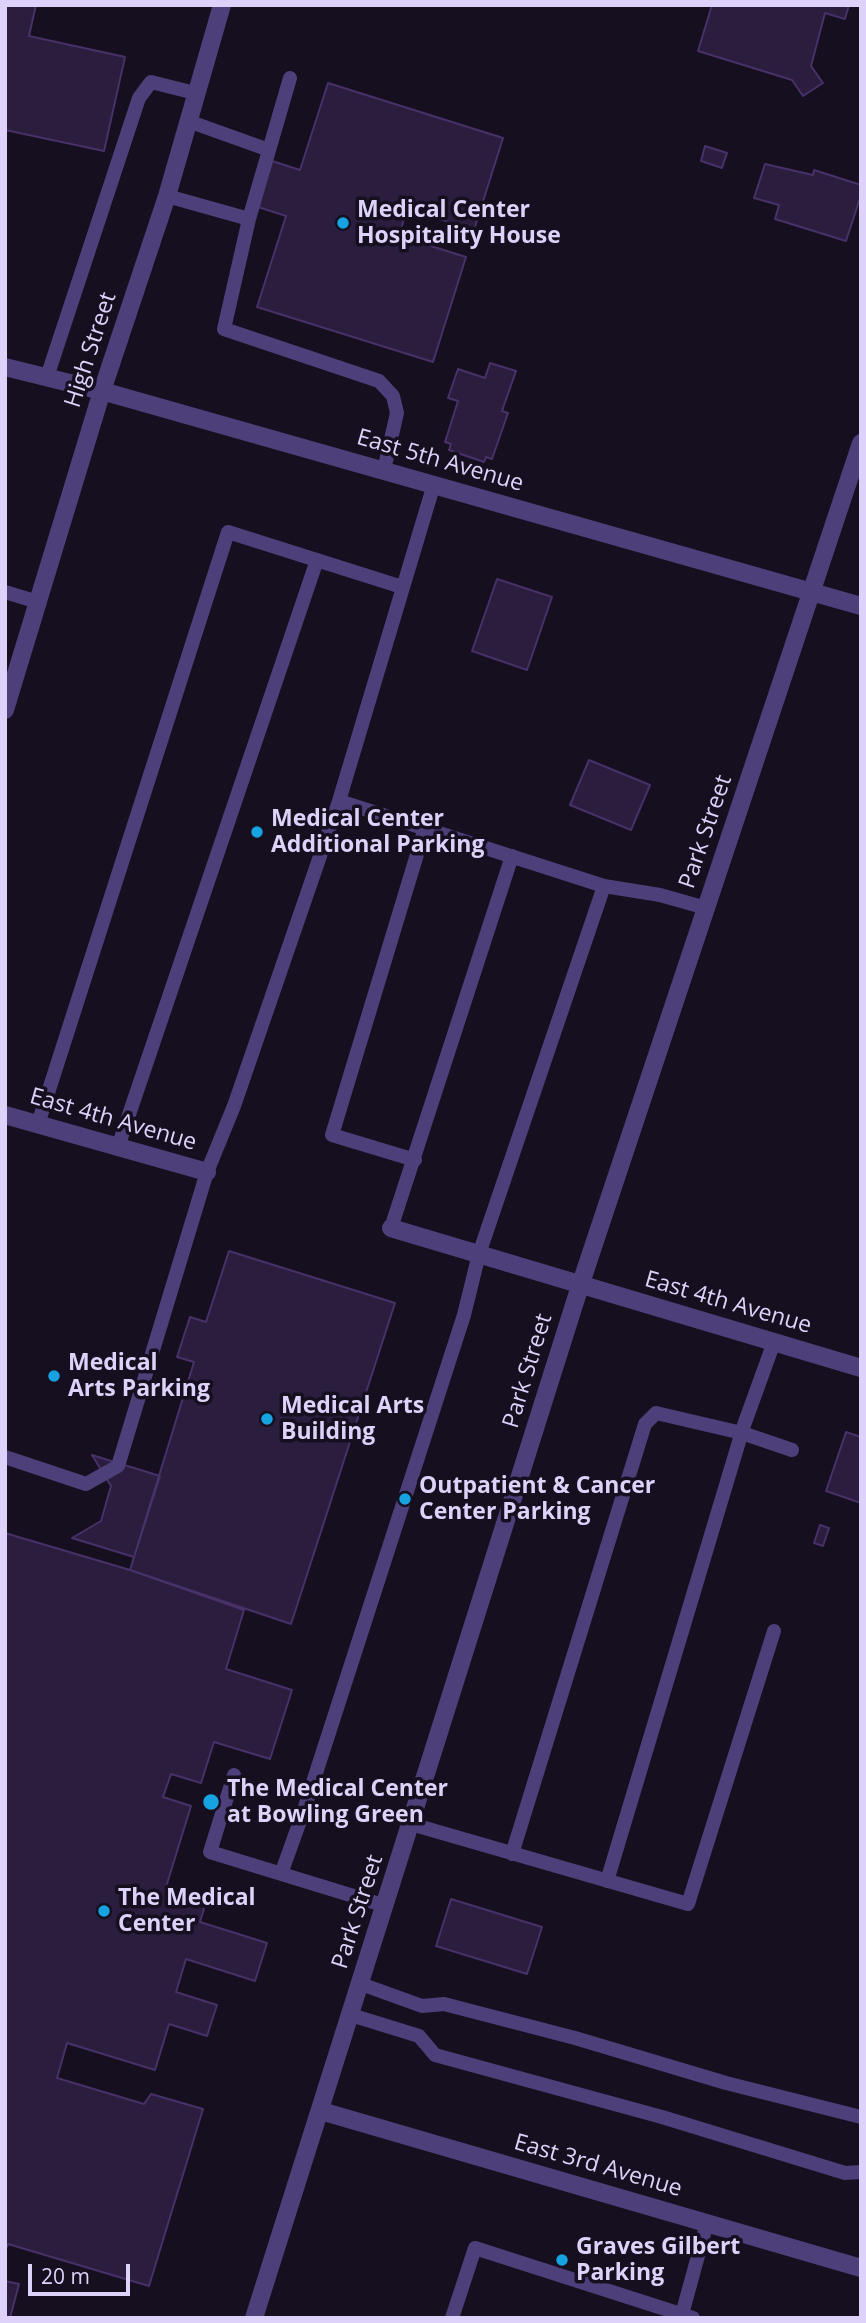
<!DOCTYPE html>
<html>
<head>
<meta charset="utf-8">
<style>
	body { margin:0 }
	#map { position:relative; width:866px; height:2323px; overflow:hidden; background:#150f1f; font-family:"Open Sans",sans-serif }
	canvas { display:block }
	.frame { position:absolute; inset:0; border:7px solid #dfd2fa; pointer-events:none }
	.scale { position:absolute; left:28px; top:2264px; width:102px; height:32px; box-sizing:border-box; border:4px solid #dfd2fa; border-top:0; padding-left:9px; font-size:21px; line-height:24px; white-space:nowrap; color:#dfd2fa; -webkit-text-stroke:5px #150f1f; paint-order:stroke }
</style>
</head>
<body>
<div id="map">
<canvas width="866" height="2323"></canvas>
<div class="frame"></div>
<div class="scale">20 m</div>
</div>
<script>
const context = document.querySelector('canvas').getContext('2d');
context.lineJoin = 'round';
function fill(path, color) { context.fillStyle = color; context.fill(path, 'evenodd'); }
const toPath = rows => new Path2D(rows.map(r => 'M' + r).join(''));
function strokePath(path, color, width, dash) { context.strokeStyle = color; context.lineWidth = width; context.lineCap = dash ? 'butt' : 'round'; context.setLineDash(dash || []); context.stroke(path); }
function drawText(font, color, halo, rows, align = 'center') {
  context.font = font + ' "Open Sans",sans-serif'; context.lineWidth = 7; context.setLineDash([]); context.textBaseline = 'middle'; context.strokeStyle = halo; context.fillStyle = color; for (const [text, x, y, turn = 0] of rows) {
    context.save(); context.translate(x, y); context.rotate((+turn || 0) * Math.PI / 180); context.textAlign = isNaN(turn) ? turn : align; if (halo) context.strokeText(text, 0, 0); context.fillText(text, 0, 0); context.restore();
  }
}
const building = toPath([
	[5,5,36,5,29,36,125,57,104,151,5,130,5,5],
	[712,5,849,5,845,19,825,13,811,66,823,83,803,96,792,80,698,51,712,5],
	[328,83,503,138,474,230,407,209,399,236,466,257,433,362,257,307,286,216,258,207,272,161,300,170,328,83],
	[705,146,727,153,722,168,701,161,705,146],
	[765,164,813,175,814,170,861,185,861,195,846,241,775,219,779,205,754,198,765,164],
	[490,363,516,371,502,411,508,413,492,459,486,457,484,462,449,450,451,444,445,442,458,401,448,398,458,369,485,378,490,363],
	[497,579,552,597,527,670,472,651,497,579],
	[589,760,650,785,631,830,570,805,589,760],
	[229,1251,395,1303,291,1624,130,1570,194,1362,177,1357,190,1317,206,1322,229,1251],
	[846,1432,861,1437,861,1503,826,1491,846,1432],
	[92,1455,160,1476,134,1557,72,1538,101,1521,111,1486,92,1455],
	[820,1525,829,1528,823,1546,814,1543,820,1525],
	[5,1533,130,1570,244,1610,226,1669,292,1690,270,1759,214,1742,201,1783,171,1774,163,1797,191,1806,166,1887,207,1899,200,1922,267,1943,255,1981,186,1959,176,1992,217,2005,207,2036,169,2024,155,2070,67,2043,57,2078,144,2104,151,2094,203,2109,149,2286,8,2244,5,2251,5,1533],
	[451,1899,542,1927,527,1974,436,1946,451,1899],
	[5,2281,19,2284,10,2318,5,2318,5,2281]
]);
const service = toPath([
	[290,78,249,219,224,329,379,381,393,396,397,413,384,470],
	[188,121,269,150],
	[167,196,249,219],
	[47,377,139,98,151,82,195,93],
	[5,592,38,602],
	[604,886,660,895,706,908],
	[38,1124,228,532,402,587],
	[118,1147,317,560],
	[415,1160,332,1135,425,828],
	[391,1228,512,856],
	[5,1457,86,1484,118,1466,207,1172,234,1106,339,801],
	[234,1775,210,1852,386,1906],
	[411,1824,688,1904,774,1631],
	[512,1854,645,1424,656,1413,742,1433,792,1450],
	[281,1874,304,1810,464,1315,479,1254,604,886,339,801,434,484],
	[607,1881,744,1425,774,1342],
	[361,1984,422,2006,444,2004,575,2038,726,2083,861,2117],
	[351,2015,419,2036,435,2055,662,2117,845,2173,861,2172],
	[452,2318,475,2248,693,2318],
	[681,2318,707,2223]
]);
const minor = toPath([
	[5,367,102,391,861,606],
	[5,710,102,391,167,196,222,5],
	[5,1115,207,1172],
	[391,1228,861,1368],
	[321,2111,861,2268],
	[254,2318,580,1286,861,443]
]);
const markers = [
	[343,223,7,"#17a3e1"],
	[257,832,7,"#17a3e1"],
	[54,1376,7,"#17a3e1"],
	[267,1419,7,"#17a3e1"],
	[405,1499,7,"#17a3e1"],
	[211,1802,9,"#17a3e1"],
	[104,1911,7,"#17a3e1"],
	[562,2260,7,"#17a3e1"]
];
const poiNames = [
	["Medical Center",357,210],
	["Hospitality House",357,236],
	["Medical Center",271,819],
	["Additional Parking",271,845],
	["Medical",68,1363],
	["Arts Parking",68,1389],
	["Medical Arts",281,1406],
	["Building",281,1432],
	["Outpatient & Cancer",419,1486],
	["Center Parking",419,1512],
	["The Medical Center",227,1789],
	["at Bowling Green",227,1815],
	["The Medical",118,1898],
	["Center",118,1924],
	["Graves Gilbert",576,2247],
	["Parking",576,2273]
];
const streetNames = [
	["High Street",91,350,-72],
	["East 5th Avenue",440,461,16],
	["Park Street",706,832,-71],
	["East 4th Avenue",113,1120,16],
	["East 4th Avenue",728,1303,16],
	["Park Street",528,1371,-73],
	["Park Street",358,1912,-72],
	["East 3rd Avenue",598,2166,16]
];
fill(building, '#2a1d3e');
strokePath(building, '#473168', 2);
strokePath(service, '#4d3f79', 14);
strokePath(minor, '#4d3f79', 18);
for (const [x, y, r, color] of markers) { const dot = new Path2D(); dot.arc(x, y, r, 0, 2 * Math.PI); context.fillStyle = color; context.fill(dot); strokePath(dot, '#150f1f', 2.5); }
drawText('bold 23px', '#dfd2fa', '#150f1f', poiNames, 'left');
drawText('23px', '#dfd2fa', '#150f1f', streetNames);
</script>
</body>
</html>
